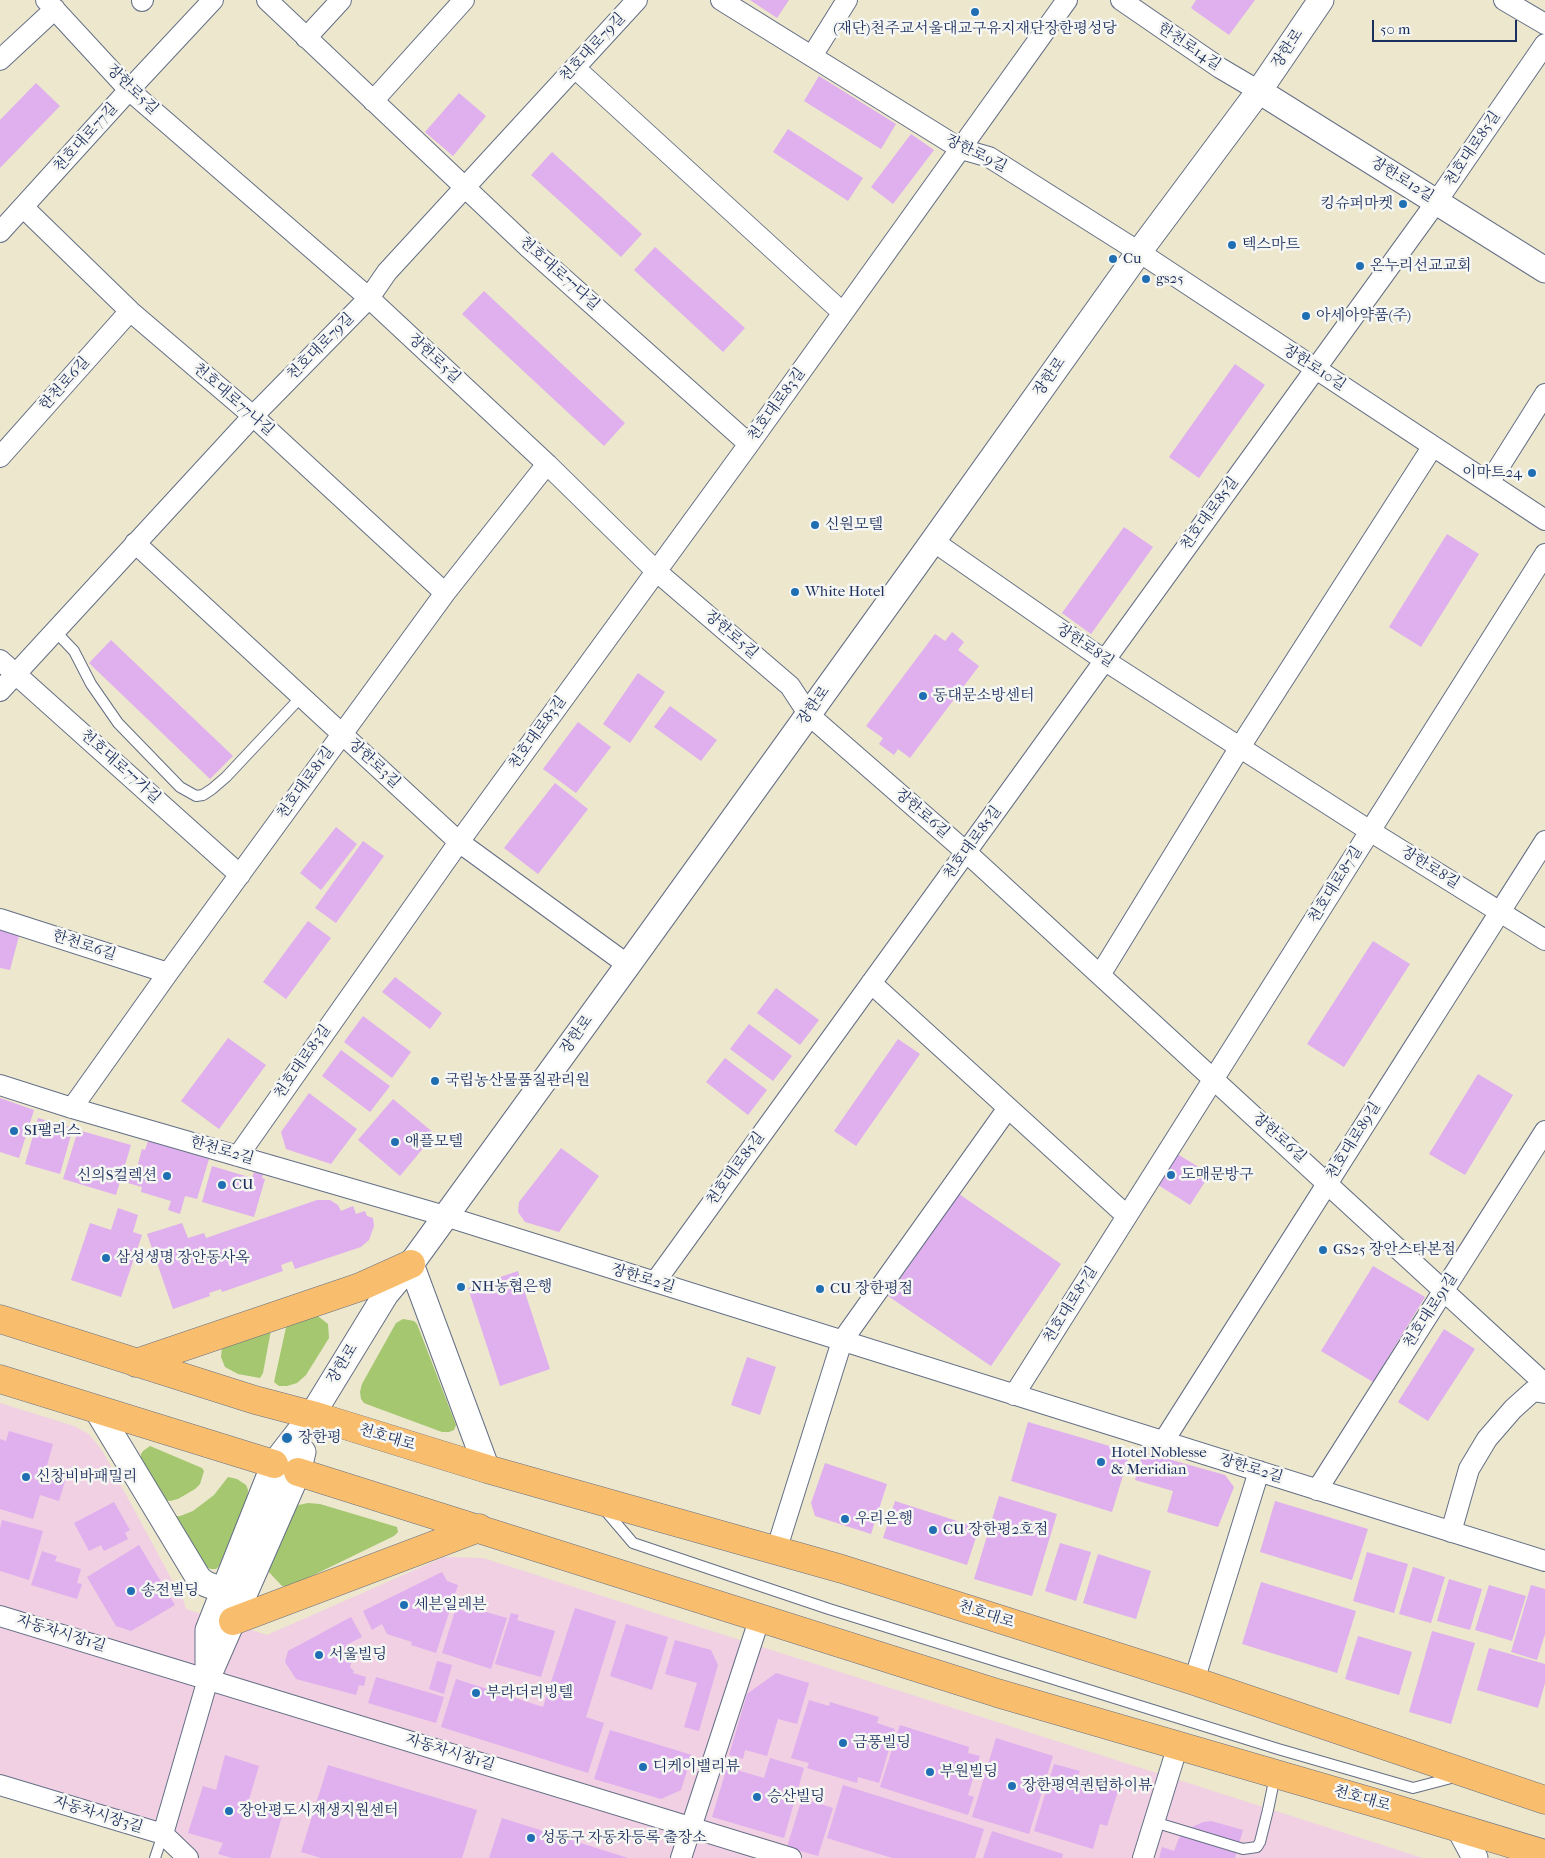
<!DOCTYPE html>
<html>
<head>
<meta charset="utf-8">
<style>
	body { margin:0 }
	#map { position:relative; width:1545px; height:1858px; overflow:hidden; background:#ece7cd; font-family:"IM FELL French Canon",serif }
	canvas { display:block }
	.scale { position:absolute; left:1372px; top:20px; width:145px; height:22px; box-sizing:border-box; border:2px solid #1b2f5e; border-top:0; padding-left:6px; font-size:15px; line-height:18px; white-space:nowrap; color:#1b2f5e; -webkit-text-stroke:4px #f6f6f2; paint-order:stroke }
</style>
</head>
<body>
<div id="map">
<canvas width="1545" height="1858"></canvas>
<div class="scale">50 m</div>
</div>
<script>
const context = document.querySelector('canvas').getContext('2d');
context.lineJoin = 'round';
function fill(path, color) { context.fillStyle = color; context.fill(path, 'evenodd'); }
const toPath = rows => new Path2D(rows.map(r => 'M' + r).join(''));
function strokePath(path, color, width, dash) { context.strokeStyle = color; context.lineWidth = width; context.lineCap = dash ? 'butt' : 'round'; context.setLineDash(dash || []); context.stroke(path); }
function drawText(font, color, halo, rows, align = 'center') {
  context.font = font + ' "IM FELL French Canon","Noto Serif KR",serif'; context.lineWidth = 5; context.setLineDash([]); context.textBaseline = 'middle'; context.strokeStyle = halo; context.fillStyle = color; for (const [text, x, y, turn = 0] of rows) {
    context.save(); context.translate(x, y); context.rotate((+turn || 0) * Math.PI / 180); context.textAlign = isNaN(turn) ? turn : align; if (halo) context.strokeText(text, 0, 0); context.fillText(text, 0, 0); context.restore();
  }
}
const built = toPath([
	[0,1403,74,1426,89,1434,103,1452,184,1602,186,1609,267,1635,444,1557,483,1558,1423,1858,188,1858,163,1834,0,1784]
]);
const green = toPath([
	[314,1313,328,1324,329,1338,306,1375,297,1383,287,1386,279,1386,274,1382,287,1323],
	[403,1319,414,1321,417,1324,456,1425,454,1430,449,1432,442,1432,369,1405,364,1403,361,1399,360,1392,362,1384,396,1323],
	[271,1330,263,1373,260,1378,238,1374,225,1367,221,1357,222,1347],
	[150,1446,202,1468,204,1471,200,1484,195,1489,178,1499,170,1501,161,1499,141,1459,141,1454,143,1451],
	[228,1477,237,1479,246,1485,248,1490,247,1502,219,1566,216,1569,211,1569,202,1566,169,1516,180,1516,193,1511,214,1495],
	[308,1503,320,1504,397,1527,398,1532,394,1536,291,1586,282,1586,267,1570,294,1506]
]);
const building = toPath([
	[750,0,789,0,777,18],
	[1196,0,1255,0,1229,35,1191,8],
	[819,76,896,124,881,149,804,101],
	[36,83,60,106,0,168,0,120],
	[459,93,486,116,453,156,425,132],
	[788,129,863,178,848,201,773,152],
	[911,134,934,150,893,204,871,187],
	[552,152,642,234,621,257,531,175],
	[655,247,745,328,723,352,634,270],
	[484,291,625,423,604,446,462,314],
	[1235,364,1265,385,1199,478,1169,457],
	[1124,527,1153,547,1091,634,1062,613],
	[1447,534,1479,554,1421,647,1389,627],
	[952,632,964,642,958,650,979,666,910,758,898,749,894,755,879,744,883,738,866,726,935,634,945,641],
	[111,640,233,756,210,779,89,663],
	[638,673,665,692,630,743,603,724],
	[670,706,717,740,701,761,654,727],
	[578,722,611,747,576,793,543,769],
	[555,783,588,809,538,874,504,848],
	[336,827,357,844,321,890,300,873],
	[363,841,384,856,336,923,315,908],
	[308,921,331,938,286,999,263,982],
	[0,930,19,936,10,970,0,968],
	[1373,941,1410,964,1344,1067,1307,1044],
	[395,977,442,1013,430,1029,382,992],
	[776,988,819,1020,800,1045,757,1013],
	[363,1016,411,1052,392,1078,344,1042],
	[749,1024,792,1056,773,1081,730,1049],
	[228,1038,266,1065,219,1129,181,1101],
	[898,1039,920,1054,856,1146,834,1131],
	[341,1050,390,1086,370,1112,322,1076],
	[725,1058,767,1090,748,1115,706,1082],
	[1478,1074,1513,1095,1465,1175,1429,1154],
	[309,1093,357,1129,331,1164,286,1149,281,1132],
	[0,1098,34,1110,19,1158,0,1152],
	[393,1099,435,1134,400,1176,358,1140],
	[38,1118,73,1128,60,1174,25,1164],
	[78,1130,131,1145,116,1195,63,1179],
	[148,1141,209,1159,197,1199,185,1196,180,1214,168,1210,171,1201,141,1192,142,1187,128,1183,133,1167,137,1168,142,1149,145,1150],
	[561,1148,599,1176,559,1232,525,1222,518,1212,519,1202],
	[1174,1152,1210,1174,1190,1205,1155,1183],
	[212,1166,252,1178,254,1172,263,1174,262,1178,265,1179,254,1217,202,1202],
	[959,1194,1061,1264,991,1366,888,1296],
	[317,1200,330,1200,338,1205,341,1211,353,1206,356,1214,365,1211,367,1216,373,1218,374,1226,369,1240,361,1247,295,1269,292,1261,281,1265,283,1271,222,1292,221,1289,209,1293,210,1296,173,1309,147,1234,182,1223,188,1238,204,1233,206,1238],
	[118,1208,138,1215,133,1232,142,1235,121,1297,71,1280,90,1223,111,1230],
	[1373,1266,1425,1297,1373,1382,1321,1351],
	[518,1271,550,1369,500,1386,468,1288],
	[1444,1329,1475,1349,1428,1421,1398,1402],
	[747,1357,776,1367,760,1415,731,1405],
	[1028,1422,1130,1452,1112,1512,1011,1481],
	[9,1431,53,1444,46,1469,40,1468,38,1473,65,1481,59,1501,40,1495,33,1519,0,1509,0,1439,6,1441],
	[1143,1452,1225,1475,1234,1487,1218,1527,1167,1512,1173,1491,1135,1480],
	[825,1463,887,1484,871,1534,815,1516,811,1503],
	[999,1496,1057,1514,1032,1596,974,1579],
	[895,1501,979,1528,967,1565,883,1538],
	[1275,1501,1368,1529,1352,1580,1260,1552],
	[114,1502,130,1530,125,1533,128,1539,104,1551,101,1545,89,1551,74,1523],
	[2,1520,43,1531,29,1580,0,1571,0,1528],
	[1060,1543,1091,1552,1076,1601,1045,1591],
	[139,1545,175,1605,131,1631,116,1626,87,1577],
	[42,1551,57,1556,55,1561,81,1569,77,1583,82,1584,77,1599,31,1585],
	[1367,1552,1408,1564,1394,1613,1353,1601],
	[1098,1554,1151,1571,1136,1619,1083,1603],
	[1413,1567,1445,1577,1431,1623,1399,1614],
	[442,1572,447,1581,458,1585,436,1653,411,1645,412,1642,387,1634,382,1624,372,1630,363,1611],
	[1449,1579,1482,1589,1470,1630,1437,1621],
	[1261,1582,1356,1611,1337,1673,1242,1644],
	[1489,1585,1526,1596,1512,1641,1475,1630],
	[1531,1585,1545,1589,1545,1634,1537,1660,1511,1652],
	[465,1606,507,1618,491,1669,442,1653,456,1608,464,1611],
	[575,1608,616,1621,586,1717,604,1723,588,1773,441,1727,456,1679,543,1707],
	[511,1613,519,1615,517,1620,555,1631,541,1677,495,1664],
	[351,1617,362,1637,346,1645,353,1658,350,1667,354,1671,353,1673,366,1677,364,1686,359,1685,356,1695,296,1679,285,1662,288,1651],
	[626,1624,668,1637,652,1690,610,1676],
	[1432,1631,1475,1643,1451,1724,1409,1712],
	[1358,1636,1412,1652,1399,1695,1345,1679],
	[675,1640,711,1650,718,1665,699,1731,684,1727,697,1683,665,1674],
	[1489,1648,1545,1664,1545,1683,1538,1708,1477,1690],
	[437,1661,452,1665,444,1694,429,1689],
	[776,1673,809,1683,797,1724,778,1719,767,1756,745,1750,743,1759,729,1755,747,1694],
	[376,1677,444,1697,436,1723,368,1703],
	[809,1700,829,1706,830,1702,879,1717,877,1723,895,1729,879,1783,858,1777,857,1783,807,1768,809,1763,791,1758],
	[900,1725,969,1747,968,1753,980,1756,968,1795,974,1797,968,1815,880,1787],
	[610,1730,692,1755,681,1790,661,1799,594,1779],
	[996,1738,1053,1756,1029,1834,972,1817],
	[225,1755,259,1766,247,1806,282,1816,270,1858,232,1858,218,1854,223,1843,188,1833,203,1786,216,1790],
	[770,1758,804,1768,784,1838,712,1817,727,1767,764,1778],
	[1054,1764,1080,1771,1078,1776,1119,1788,1107,1826,1100,1824,1093,1849,1034,1831],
	[328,1765,477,1810,462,1858,321,1858,301,1852],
	[843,1785,984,1829,975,1858,892,1858,827,1838],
	[802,1798,833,1808,818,1856,787,1847],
	[502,1818,628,1858,489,1858],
	[1211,1821,1243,1830,1235,1858,1159,1858,1162,1847,1174,1851,1179,1838,1190,1828,1203,1822],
	[992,1831,1063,1854,1062,1858,983,1858]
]);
const service = toPath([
	[55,631,74,651,91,684,118,723,180,787,196,796,203,795,212,789,226,777,301,697],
	[604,1509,633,1543,829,1609,1278,1749,1413,1788,1455,1777],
	[1154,1822,1243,1849,1257,1847,1260,1842,1268,1810,1275,1776],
	[155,1858,163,1834]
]);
const minor = toPath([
	[46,0,129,90,369,298,547,464,656,571,790,686,809,715,966,852,1545,1384],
	[267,0,528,247,749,444],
	[721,0,961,149,989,157,1139,252,1545,520],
	[1121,0,1220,68,1259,91],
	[1504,0,1545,24],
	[142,1,143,0],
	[306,38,341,0],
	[812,56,847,0],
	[0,60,55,9],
	[575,68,843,313],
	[373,101,464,0],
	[23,207,130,311,253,416,445,593],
	[0,232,129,90,213,0],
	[0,457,130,311],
	[1489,483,1545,394],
	[933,541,1104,660,1370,831,1545,940],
	[135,543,459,842,628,965],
	[0,660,240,875],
	[0,691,253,416,369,298,387,272,637,0],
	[0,919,168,973],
	[1100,975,1240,747,1433,446],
	[871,983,1127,1216],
	[0,1085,72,1108,445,1216,1545,1561],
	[72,1108,168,973,445,593,547,464],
	[238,1156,459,842,749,444,1067,0],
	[655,1282,1437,201,1545,44],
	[1014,1395,1545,554],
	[1163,1442,1545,841],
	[1317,1490,1545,1131],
	[1451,1532,1469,1469,1487,1439,1513,1409,1533,1391,1545,1393],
	[776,1551,842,1341,1008,1108],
	[0,1616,791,1858],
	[1194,1681,1259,1471],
	[0,1785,163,1834,188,1858],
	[163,1834,208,1679],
	[681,1858,760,1617],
	[1143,1858,1178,1745]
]);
const tertiary = toPath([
	[1259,91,1545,270],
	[411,1264,487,1469],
	[97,1410,199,1579,206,1584,238,1596],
	[211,1670,298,1472,303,1452],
	[208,1679,208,1630,274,1464,312,1415,386,1294,411,1264,628,965,916,565,1139,252,1259,91,1321,0],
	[1459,1828,1475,1858]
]);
const primary = toPath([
	[0,1319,255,1400,312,1415,487,1469,842,1569,1194,1681,1545,1800],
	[136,1363,360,1287,411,1264],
	[0,1379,274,1464],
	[298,1472,997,1693,1386,1806,1545,1854],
	[233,1621,479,1528]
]);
const markers = [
	[975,12,5,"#1f6fb2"],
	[1403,204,5,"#1f6fb2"],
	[1232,245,5,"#1f6fb2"],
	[1113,259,5,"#1f6fb2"],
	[1360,266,5,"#1f6fb2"],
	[1146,279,5,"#1f6fb2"],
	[1306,316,5,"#1f6fb2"],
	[1532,473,5,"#1f6fb2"],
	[815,525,5,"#1f6fb2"],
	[795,592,5,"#1f6fb2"],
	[923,696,5,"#1f6fb2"],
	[435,1081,5,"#1f6fb2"],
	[14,1131,5,"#1f6fb2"],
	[395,1142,5,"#1f6fb2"],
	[1171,1175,5,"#1f6fb2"],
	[167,1176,5,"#1f6fb2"],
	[222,1185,5,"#1f6fb2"],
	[1323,1250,5,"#1f6fb2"],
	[106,1258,5,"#1f6fb2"],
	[461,1287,5,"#1f6fb2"],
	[820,1289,5,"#1f6fb2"],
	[287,1438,6,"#1f6fb2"],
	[1101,1462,5,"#1f6fb2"],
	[26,1477,5,"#1f6fb2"],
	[845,1519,5,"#1f6fb2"],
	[933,1530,5,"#1f6fb2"],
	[131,1591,5,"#1f6fb2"],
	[404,1605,5,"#1f6fb2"],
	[319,1655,5,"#1f6fb2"],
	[476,1693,5,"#1f6fb2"],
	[843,1743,5,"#1f6fb2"],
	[643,1767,5,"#1f6fb2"],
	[930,1772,5,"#1f6fb2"],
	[1012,1786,5,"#1f6fb2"],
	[757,1797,5,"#1f6fb2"],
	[229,1811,5,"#1f6fb2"],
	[531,1838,5,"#1f6fb2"]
];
const poiNames = [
	["(재단)천주교서울대교구유지재단장한평성당",975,29,"center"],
	["킹슈퍼마켓",1393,204,"right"],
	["텍스마트",1242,245],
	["Cu",1123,259],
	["온누리선교교회",1370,266],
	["gs25",1156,279],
	["아세아약품(주)",1316,316],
	["이마트24",1522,473,"right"],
	["신원모텔",825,525],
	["White Hotel",805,592],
	["동대문소방센터",933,696],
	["국립농산물품질관리원",445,1081],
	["SI팰리스",24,1131],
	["애플모텔",405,1142],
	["도매문방구",1181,1175],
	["신의S컬렉션",157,1176,"right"],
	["CU",232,1185],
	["GS25 장안스타본점",1333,1250],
	["삼성생명 장안동사옥",116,1258],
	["NH농협은행",471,1287],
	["CU 장한평점",830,1289],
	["장한평",298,1438],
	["Hotel Noblesse",1111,1453],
	["& Meridian",1111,1470],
	["신창비바패밀리",36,1477],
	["우리은행",855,1519],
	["CU 장한평2호점",943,1530],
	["송전빌딩",141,1591],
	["세븐일레븐",414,1605],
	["서울빌딩",329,1655],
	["부라더리빙텔",486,1693],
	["금풍빌딩",853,1743],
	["디케이밸리뷰",653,1767],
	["부원빌딩",940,1772],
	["장한평역퀀텀하이뷰",1022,1786],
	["승산빌딩",767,1797],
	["장안평도시재생지원센터",239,1811],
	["성동구 자동차등록 출장소",541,1838]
];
const streetNames = [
	["한천로14길",1189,47,34],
	["천호대로79길",593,48,-47],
	["장한로",1288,49,-56],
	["장한로5길",132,90,44],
	["천호대로77길",86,138,-48],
	["천호대로85길",1473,149,-56],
	["장한로9길",976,154,26],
	["장한로12길",1402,180,32],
	["천호대로77다길",559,274,42],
	["천호대로79길",321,347,-45],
	["장한로5길",434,359,43],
	["장한로10길",1314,368,33],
	["장한로",1050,377,-55],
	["한천로6길",65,384,-48],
	["천호대로77나길",233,400,41],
	["천호대로83길",777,405,-54],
	["천호대로85길",1210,514,-54],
	["장한로5길",731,635,41],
	["장한로8길",1085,646,34],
	["장한로",814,706,-54],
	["천호대로83길",538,733,-54],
	["장한로3길",374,764,43],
	["천호대로77가길",120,767,42],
	["천호대로81길",306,783,-54],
	["장한로6길",922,814,41],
	["천호대로85길",973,843,-54],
	["장한로8길",1430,868,32],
	["천호대로87길",1336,885,-58],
	["한천로6길",84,946,18],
	["장한로",577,1035,-54],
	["천호대로83길",303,1062,-55],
	["장한로6길",1279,1138,42],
	["천호대로89길",1354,1141,-58],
	["한천로2길",222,1151,16],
	["천호대로85길",736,1169,-54],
	["장한로2길",643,1279,17],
	["천호대로87길",1071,1305,-58],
	["천호대로91길",1431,1311,-57],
	["장한로",343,1364,-58],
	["천호대로",387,1438,17],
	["장한로2길",1251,1469,17],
	["천호대로",986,1615,18],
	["자동차시장1길",61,1634,17],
	["자동차시장1길",450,1753,17],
	["천호대로",1362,1799,16],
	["자동차시장3길",98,1815,17]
];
fill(built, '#f1d0e3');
fill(green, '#a4c770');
fill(building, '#dfafee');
strokePath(service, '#646f85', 12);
strokePath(minor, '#646f85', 22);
strokePath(tertiary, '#646f85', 27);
strokePath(primary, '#646f85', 29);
strokePath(service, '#fff', 10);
strokePath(minor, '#fff', 20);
strokePath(tertiary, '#fff', 25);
strokePath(primary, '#f9be6d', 28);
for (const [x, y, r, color] of markers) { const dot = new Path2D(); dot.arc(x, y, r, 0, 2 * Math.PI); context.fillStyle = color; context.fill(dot); strokePath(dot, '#f6f6f2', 2); }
drawText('15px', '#1b2f5e', '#f6f6f2', poiNames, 'left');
drawText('15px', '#1b2f5e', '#f6f6f2', streetNames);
</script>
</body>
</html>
